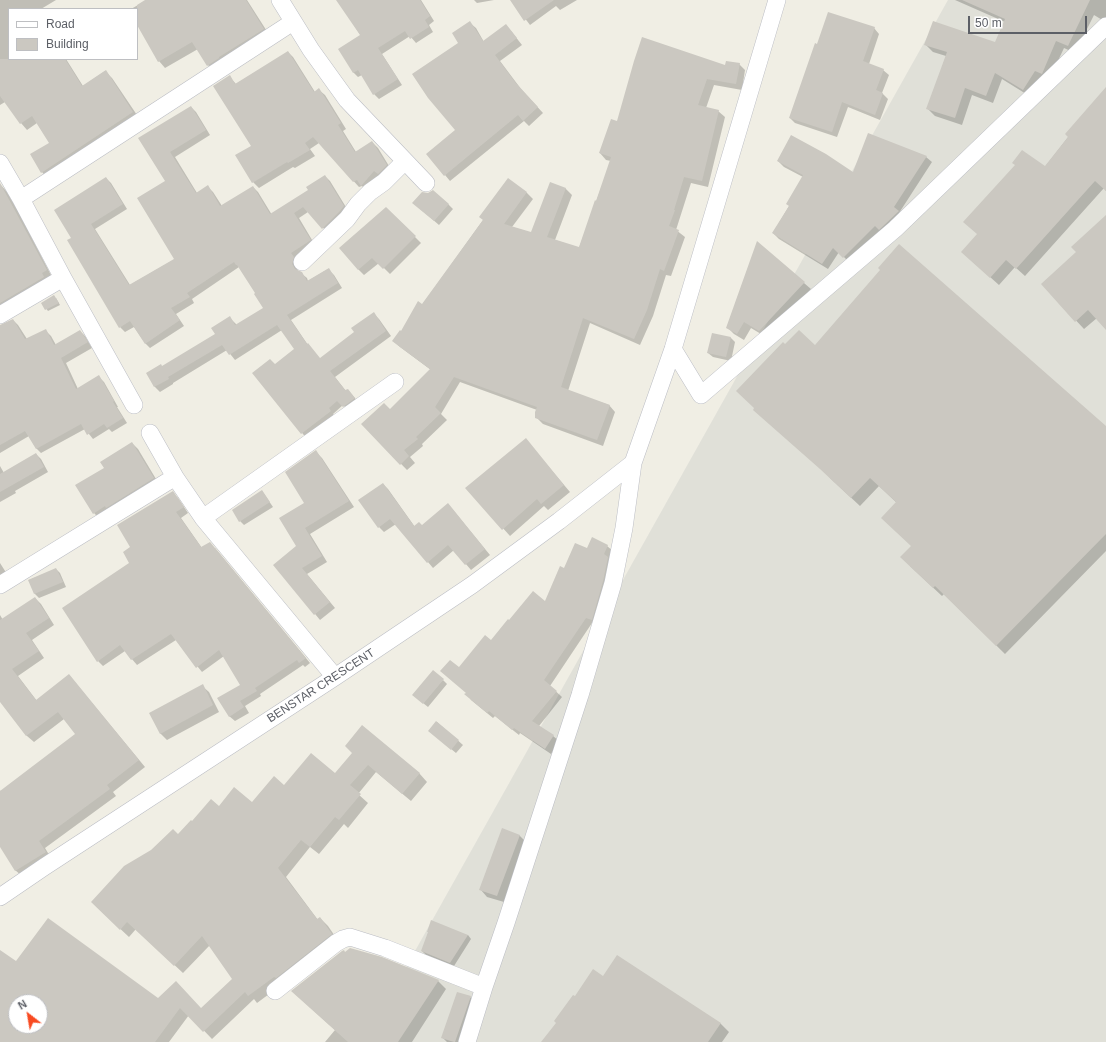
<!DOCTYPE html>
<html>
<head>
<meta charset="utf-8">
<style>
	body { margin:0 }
	#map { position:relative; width:1106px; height:1042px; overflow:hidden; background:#f0eee4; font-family:Arial,sans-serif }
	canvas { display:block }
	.legend { position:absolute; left:8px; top:8px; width:130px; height:52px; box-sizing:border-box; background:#fff; border:1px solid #bebfc2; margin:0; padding:5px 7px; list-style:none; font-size:12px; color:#5c5f66 }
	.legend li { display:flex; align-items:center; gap:8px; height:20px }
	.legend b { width:20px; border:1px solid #bebfc2 }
	.north { position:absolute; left:8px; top:994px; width:40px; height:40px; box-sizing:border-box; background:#fff; border:1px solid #bebfc2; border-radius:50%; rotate:329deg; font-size:11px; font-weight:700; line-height:16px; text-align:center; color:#5c5f66 }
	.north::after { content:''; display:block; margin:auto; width:14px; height:18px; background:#f84a21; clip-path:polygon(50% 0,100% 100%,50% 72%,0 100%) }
	.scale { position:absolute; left:968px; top:16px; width:119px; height:18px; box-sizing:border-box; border:2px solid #5c5f66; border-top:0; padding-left:5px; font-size:12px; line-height:14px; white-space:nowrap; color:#5c5f66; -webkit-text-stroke:3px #fff; paint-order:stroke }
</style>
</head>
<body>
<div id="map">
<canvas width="1106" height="1042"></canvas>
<ul class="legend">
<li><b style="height:5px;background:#fff"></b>Road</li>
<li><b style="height:11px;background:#cbc8c1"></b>Building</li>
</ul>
<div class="north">N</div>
<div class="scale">50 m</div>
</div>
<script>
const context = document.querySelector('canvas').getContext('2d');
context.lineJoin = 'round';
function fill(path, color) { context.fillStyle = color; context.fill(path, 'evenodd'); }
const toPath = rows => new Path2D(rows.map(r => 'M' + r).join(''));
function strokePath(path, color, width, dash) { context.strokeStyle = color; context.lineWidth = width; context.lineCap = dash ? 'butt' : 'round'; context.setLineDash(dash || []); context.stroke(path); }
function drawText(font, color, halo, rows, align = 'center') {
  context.font = font + ' Arial,sans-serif'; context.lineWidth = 3; context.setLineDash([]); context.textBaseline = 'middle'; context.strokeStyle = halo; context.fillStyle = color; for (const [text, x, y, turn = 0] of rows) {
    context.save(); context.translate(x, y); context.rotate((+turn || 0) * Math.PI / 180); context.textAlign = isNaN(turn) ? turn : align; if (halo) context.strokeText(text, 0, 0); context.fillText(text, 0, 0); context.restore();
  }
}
const industrial = toPath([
	[948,0,1106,0,1106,1042,364,1042]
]);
const shadow = toPath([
	[0,0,56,0,41,9,9,9,9,59,66,59,83,86,105,71,112,78,139,118,48,179,42,172,31,155,50,143,37,123,27,130,21,123,5,102,0,105],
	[147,0,247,0,270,36,214,72,208,65,198,49,165,68,159,61,137,23,137,9,131,9],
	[338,0,421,0,434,21,429,25,433,32,416,43,410,36,382,54,402,85,379,99,374,94,362,75,358,77,353,72,361,36],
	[474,0,494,0,477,3],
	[511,0,577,0,560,10,556,6,530,25],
	[955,0,1106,0,1106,18,1104,21,1094,15,1075,53,1064,48,1049,80,1031,97,1002,79,993,103,972,95,962,125,935,116,928,109,946,56,933,52,926,45,996,44,1005,22],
	[470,23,476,28,484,42,511,31,522,45,500,61,521,89,543,113,529,126,524,121,450,181,445,175,457,131,460,43],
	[874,28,879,34,869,64,883,70,889,75,882,93,888,99,880,120,848,107,837,137,795,123,790,118,817,45],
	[288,52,293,57,315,92,319,90,325,95,346,129,343,131,356,152,372,142,378,148,392,171,367,191,362,186,359,187,319,143,310,149,315,156,295,168,293,167,259,188,253,182,237,156,252,146,229,76,236,84],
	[739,64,745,70,742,90,714,85,706,108,718,111,725,117,708,187,691,183,676,230,685,237,671,276,666,275,653,316,640,345,590,323,568,391,609,405,615,412,603,446,543,424,536,417,537,410,460,382,441,414,447,420,422,444,423,446,410,457,415,463,407,470,362,424,390,411,431,370,400,347,393,341,402,333,483,220,508,179,527,193,533,199,512,227,532,233,565,188,572,195,555,240,579,248,611,161,606,160,600,153,618,122,726,66],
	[1106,88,1106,191,1104,188,1025,276,1015,267,999,285,971,260,978,234,1045,167],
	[191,107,196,112,210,135,175,157,197,193,208,187,213,192,222,206,253,187,258,192,272,215,310,190,325,176,330,181,349,212,328,233,308,212,299,218,315,245,298,263,297,270,307,278,308,281,328,269,334,275,342,288,291,320,308,345,320,359,355,333,374,314,379,319,391,336,335,377,346,391,348,390,360,404,349,411,343,405,333,414,335,417,307,439,254,373,275,365,295,349,282,330,235,360,227,350,173,383,173,384,160,392,155,387,147,373,162,367,216,334,230,318,237,325,265,308,257,293,239,267,192,299,194,303,176,314,184,326,150,348,145,343,134,327,125,332,120,327,72,238,106,178,111,183,127,209,95,229,130,285,175,259,166,181,140,138],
	[926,157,932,162,899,213,904,218,849,262,839,252,828,269,779,239,773,233,789,206,803,177,784,167,778,161,853,174],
	[0,184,7,192,18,211,52,277,0,310],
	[448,204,453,209,439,225,418,207],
	[386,208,421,243,390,274,379,263,364,275,358,269],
	[1106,226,1106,329,1097,318,1084,329,1042,284],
	[757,243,811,289,766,337,751,328,744,340,734,334,727,327],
	[56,298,60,305,48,311,42,303],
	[13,320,18,325,27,339,46,331,51,336,56,345,80,331,85,336,92,348,66,363,78,389,99,377,104,382,118,407,117,407,127,423,112,432,109,429,93,439,85,429,41,453,36,448,29,436,0,453,0,326],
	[713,334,731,338,735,342,731,361,713,357,708,353],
	[785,346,815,346,1106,428,1106,551,1005,654,944,594,942,596,910,566,912,547,897,503,879,486,860,506,830,478],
	[526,440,570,492,548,510,544,506,510,536,467,488],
	[132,443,138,449,159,484,100,519,94,513,105,468],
	[316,452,322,458,354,507,310,534,327,562,307,574,335,608,320,620,275,565,297,546],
	[36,454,41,459,48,472,15,491,16,493,0,502,0,466,4,473],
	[383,484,388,489,415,527,422,526,453,510,490,555,471,570,454,550,433,568,396,524,384,532,379,527],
	[262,491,273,507,244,525,240,521],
	[172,493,178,498,188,513,181,518,202,548,215,548,310,663,305,667,303,665,260,694,261,696,245,706,249,713,235,721,229,716,241,685,224,656,202,672,176,640,137,665,125,651,103,666,98,661,130,563,132,547],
	[607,546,613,551,597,625,592,623,550,686,562,697,539,726,553,736,559,741,551,754,520,733,519,735,495,716,493,718,471,700,467,693,459,668,491,642,546,603,565,569,588,549],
	[0,563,7,574,0,579],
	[56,569,60,573,66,587,39,598,35,594,29,580],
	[35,598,41,604,54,625,32,640,44,658,18,676,37,701,69,675,145,767,113,792,116,796,45,848,51,858,22,876,15,870,0,845,0,790,1,792,77,734,64,719,34,742,27,736,1,701,0,702,0,615,3,620],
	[443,680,447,684,428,707,418,699],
	[202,686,209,692,219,712,167,740,160,733],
	[437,722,463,745,456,753,434,735],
	[353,753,419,773,427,782,411,801,376,772,358,794,368,803,348,828,344,824,319,854,310,847,286,877,318,920,320,918,328,926,339,942,257,1003,254,999,212,1039,189,1015,169,1042,0,1042,0,959,202,1009,233,979,210,945,183,973,136,929,129,937,100,910,192,823,219,807,253,803,285,786,335,774],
	[16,1002,40,1002,40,1026,16,1026],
	[519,835,526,842,504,902,487,897,481,890],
	[429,933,468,935,471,939,454,966,426,955,422,951],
	[345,953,438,981,446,989,412,1042,325,1042,335,1030,292,991],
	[603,978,720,1023,729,1032,722,1042,543,1042,575,998],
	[470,997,474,1001,460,1042,447,1042,442,1037]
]);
const building = toPath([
	[145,0,246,0,264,29,219,57,219,58,207,66,192,42,158,62,137,25,137,5],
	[336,0,420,0,430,16,425,20,429,27,410,39,405,31,378,48,398,79,373,95,358,70,353,73,338,49,360,35],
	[510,0,554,0,524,21],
	[962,0,1090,0,1068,46,1056,41,1042,74,1035,71,1023,90,995,73,986,96,965,88,955,118,926,109,947,52,924,45,933,21,995,42,1005,19],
	[828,12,875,27,863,61,884,69,876,90,883,93,875,115,842,102,832,132,789,118,815,43,817,44],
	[470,21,483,41,506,24,517,38,495,55,515,82,538,107,523,121,518,115,444,176,426,154,455,130,428,98,412,74,458,43,452,33],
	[642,37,725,65,726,61,740,63,736,84,707,79,698,105,719,110,702,181,684,177,674,210,675,210,669,226,679,230,664,271,660,269,647,310,634,339,583,318,561,387,610,405,597,440,535,418,535,412,537,407,454,377,435,407,441,413,416,437,418,439,404,450,409,456,400,465,361,424,384,403,390,409,430,369,392,341,400,330,401,331,418,301,422,304,483,220,479,217,508,178,527,192,504,224,531,232,550,182,566,188,547,237,579,247,595,200,596,201,611,157,599,153,611,119,617,121,634,61],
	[288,51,314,92,319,88,341,123,338,125,355,152,372,141,387,165,378,174,374,171,361,186,357,180,353,182,313,137,305,143,310,150,288,163,287,162,252,183,235,155,251,146,213,86,230,75,235,84],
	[0,59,65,59,82,86,106,70,133,112,41,173,30,154,49,143,32,116,20,124,0,96],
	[1106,87,1106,191,1095,181,1016,269,1006,260,990,278,961,252,977,234,963,222,1015,165,1012,163,1022,150,1045,166,1068,137,1065,134],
	[191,106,206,130,170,152,196,193,208,185,220,206,253,186,270,214,308,190,306,187,325,175,344,206,339,212,322,229,303,207,294,213,311,240,291,253,294,257,292,264,295,269,302,272,307,281,329,268,338,283,287,315,307,344,308,343,320,358,354,332,351,328,374,312,386,331,330,371,345,390,348,389,355,398,343,407,337,401,329,408,331,411,301,434,252,373,270,359,275,364,294,349,277,325,229,355,222,345,168,377,169,379,154,387,146,373,161,364,162,366,215,334,211,328,230,316,235,325,263,308,254,294,255,293,237,265,236,265,234,262,187,293,190,297,171,308,180,320,145,344,130,321,119,328,67,240,71,238,54,210,106,177,123,204,91,224,129,285,174,259,137,198,165,181,138,138],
	[868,133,927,156,894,207,899,211,879,230,875,226,843,258,833,248,822,264,772,233,789,206,786,204,803,175,777,161,791,135,826,154,853,172],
	[0,183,47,270,42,273,44,277,0,303],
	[433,190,449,204,434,221,412,203,422,192,428,193],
	[386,207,416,236,383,269,372,258,358,270,339,248],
	[1106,215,1106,330,1088,310,1075,322,1041,284,1076,252,1071,247],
	[757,241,805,282,759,331,744,322,737,334,726,328],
	[899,244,1106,426,1106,534,996,646,935,586,933,588,900,557,911,546,881,518,896,502,870,478,851,498,820,469,753,410,754,408,736,391,783,342,785,344,799,330,815,345,880,270,878,268],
	[54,295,59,303,45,310,41,303],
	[13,319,25,339,46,329,54,345,80,330,88,342,61,358,76,389,99,375,114,401,113,402,123,418,107,428,104,424,87,435,81,424,36,449,25,431,0,445,0,325],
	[712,333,731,337,726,357,707,353],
	[526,438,564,485,541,504,537,499,502,530,465,488],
	[132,442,154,478,106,508,105,506,93,514,75,485,104,468,100,462],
	[316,450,349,501,305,528,322,556,302,568,330,602,314,615,273,565,296,546,279,518,304,503,285,472],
	[36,453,44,467,0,492,0,474],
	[383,483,414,526,419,522,422,525,448,503,485,549,465,565,448,545,427,563,390,519,378,528,358,500],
	[262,490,270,502,239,522,232,510],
	[173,491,184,507,176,512,201,547,210,542,306,658,299,663,297,660,255,688,257,691,240,701,244,707,229,717,217,698,240,685,219,650,196,668,171,634,131,660,120,645,97,662,62,608,129,563,123,552,130,547,117,525],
	[592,537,608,545,604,554,608,557,603,581,592,620,586,618,544,680,557,691,532,721,554,735,545,749,514,728,512,730,489,711,487,713,464,694,466,693,440,671,450,660,459,667,485,635,491,640,508,619,509,620,533,591,545,601,560,566,564,568,575,543,587,548],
	[56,568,63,582,34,594,28,580],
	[35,597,49,618,26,633,39,651,12,669,36,700,69,674,139,760,107,785,110,789,39,841,46,852,15,871,0,847,0,791,75,734,58,712,26,736,0,702,0,620],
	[433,670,444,679,423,704,412,695],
	[203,684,213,705,160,734,149,713],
	[436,721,459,740,451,750,428,731],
	[362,725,420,773,402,794,368,765,350,785,361,794,339,820,335,817,310,847,301,840,278,868,317,919,320,917,332,934,276,978,274,977,248,996,245,992,203,1032,180,1008,155,1042,0,1042,0,950,16,961,48,918,158,998,176,981,201,1008,232,979,202,936,174,966,127,922,120,930,91,902,124,866,151,850,173,829,178,834,191,820,192,821,211,799,219,806,234,787,252,802,274,776,284,785,311,753,335,773,352,753,345,746],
	[16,1002,40,1002,40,1026,16,1026],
	[502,828,520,835,497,896,479,890],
	[431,920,468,935,450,963,421,951,428,932,427,932],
	[350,948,382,957,439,980,398,1042,348,1042,291,991,342,951,344,950,345,952],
	[617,955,721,1023,708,1042,541,1042,556,1023,554,1021,573,995,575,996,593,969,603,976],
	[457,992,471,996,455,1042,454,1042,441,1038]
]);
const street = toPath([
	[280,0,311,50,347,100,426,183],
	[0,163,21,199,63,278,134,405],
	[21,199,293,22],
	[302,262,347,219,358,204,370,192,384,182,405,161],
	[0,315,63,278],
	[673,349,701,395,895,229,1106,26],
	[150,433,175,477,203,518,335,677],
	[203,518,395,382],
	[0,585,175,477],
	[0,897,44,867,335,677,472,585,559,521,633,463],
	[275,991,336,943,343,939,350,937,385,948,484,987],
	[467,1042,484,987,506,923,580,695,613,583,624,528,633,463,673,349,777,0]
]);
const streetNames = [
	["BENSTAR CRESCENT",321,686,-33]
];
fill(industrial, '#e0e0d8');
fill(shadow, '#0003');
fill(building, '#cbc8c1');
strokePath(street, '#bbbdc4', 18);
strokePath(street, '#fff', 17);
drawText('12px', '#5c5f66', '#fff', streetNames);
</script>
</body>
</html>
